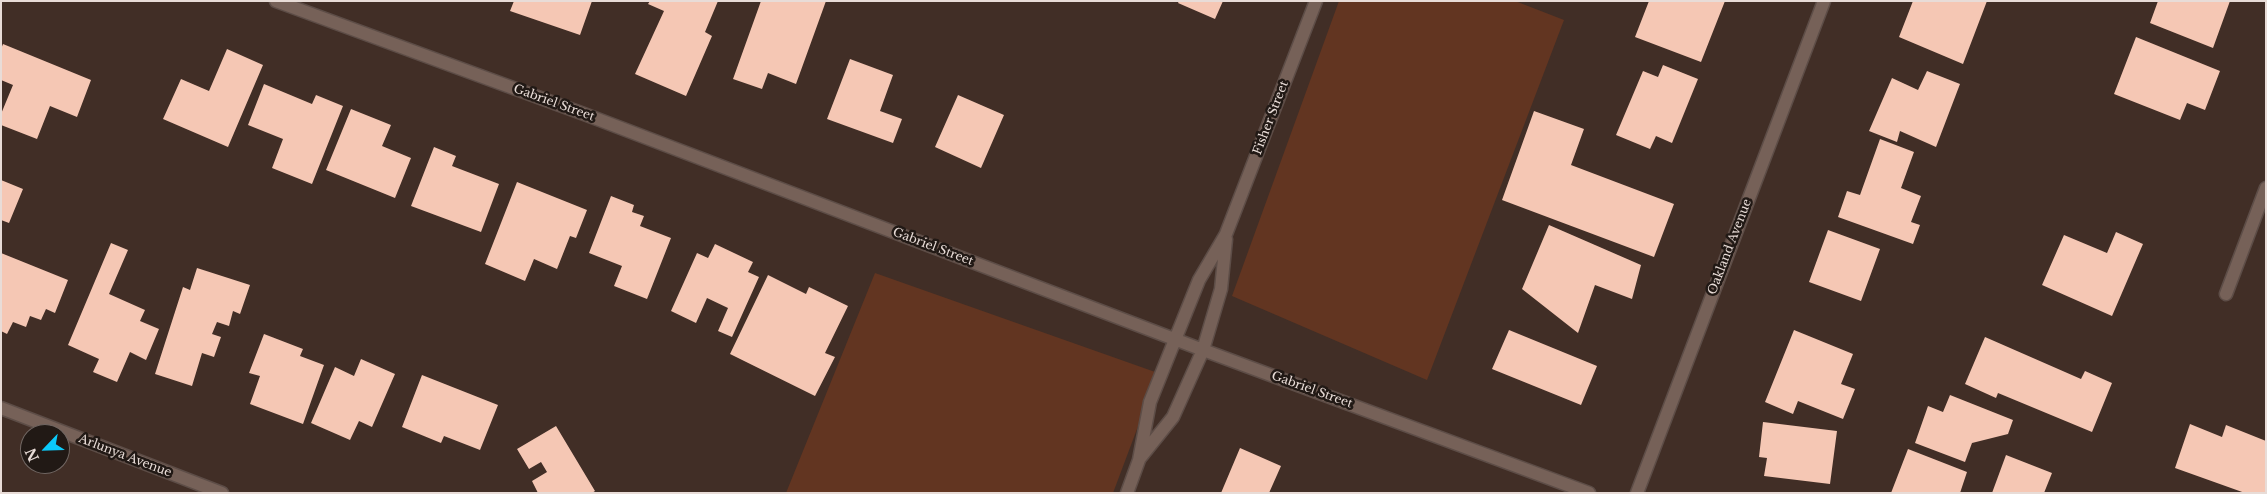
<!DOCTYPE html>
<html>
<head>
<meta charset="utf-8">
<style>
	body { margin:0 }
	#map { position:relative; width:2267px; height:494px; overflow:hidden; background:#412e26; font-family:"Libre Baskerville",serif }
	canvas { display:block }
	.frame { position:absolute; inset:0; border:2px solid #e8dcd7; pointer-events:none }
	.north { position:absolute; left:20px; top:424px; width:50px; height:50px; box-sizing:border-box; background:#211915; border:1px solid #716763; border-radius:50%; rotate:246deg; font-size:14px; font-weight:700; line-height:20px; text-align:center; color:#e8dcd7 }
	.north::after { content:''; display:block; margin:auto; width:18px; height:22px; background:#0bcafa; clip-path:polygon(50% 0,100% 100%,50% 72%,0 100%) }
</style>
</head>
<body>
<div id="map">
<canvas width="2267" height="494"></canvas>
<div class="frame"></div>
<div class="north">N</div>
</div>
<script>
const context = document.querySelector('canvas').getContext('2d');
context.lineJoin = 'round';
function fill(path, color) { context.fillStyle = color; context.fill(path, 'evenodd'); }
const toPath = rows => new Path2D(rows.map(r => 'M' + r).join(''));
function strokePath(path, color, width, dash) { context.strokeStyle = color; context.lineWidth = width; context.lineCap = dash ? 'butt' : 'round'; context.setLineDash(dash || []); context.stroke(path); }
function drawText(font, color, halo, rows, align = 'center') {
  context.font = font + ' "Libre Baskerville",serif'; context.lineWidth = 5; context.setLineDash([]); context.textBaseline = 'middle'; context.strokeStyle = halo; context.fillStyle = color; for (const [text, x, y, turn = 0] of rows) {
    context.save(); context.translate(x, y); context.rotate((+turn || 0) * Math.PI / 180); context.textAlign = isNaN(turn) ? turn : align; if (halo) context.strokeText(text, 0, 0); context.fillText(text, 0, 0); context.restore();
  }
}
const green = toPath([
	[1339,1,1515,1,1564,20,1427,380,1232,296],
	[875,273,1158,373,1113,493,786,493]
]);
const building = toPath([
	[514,1,592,1,580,35,510,11],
	[650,1,718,1,705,32,712,36,686,96,635,74,664,11,648,4],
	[761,1,826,1,796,84,768,73,762,89,733,79],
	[1179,1,1223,1,1215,19,1178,3],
	[1649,1,1725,1,1701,62,1635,37],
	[1913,1,1987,1,1963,64,1899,37],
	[2158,1,2230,1,2213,48,2150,23],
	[2136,37,2220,71,2205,110,2187,103,2180,120,2114,94],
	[3,44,91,80,77,117,50,106,37,139,1,125,1,114,13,85,1,80,1,49],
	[227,49,263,65,228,147,163,119,181,79,209,91],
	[850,59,893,75,880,111,902,119,893,143,827,119],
	[1663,65,1698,79,1672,143,1656,136,1650,149,1616,135,1643,71,1658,77],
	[1927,71,1960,84,1936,147,1900,131,1897,142,1869,131,1892,78,1918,90],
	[264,84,312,104,316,95,343,106,312,184,272,168,283,139,248,125],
	[958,95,1004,115,981,168,935,147],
	[351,109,391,125,382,146,411,158,395,198,326,170],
	[1534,111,1584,129,1571,165,1674,204,1654,257,1502,200],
	[1880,139,1914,152,1901,188,1921,196,1911,222,1920,225,1913,244,1838,217,1847,191,1860,195],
	[434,147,456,156,452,166,499,184,481,232,411,206],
	[1,180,23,189,9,223,1,220],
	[517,182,587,210,576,238,570,236,557,269,534,259,525,281,485,264],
	[611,196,634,205,632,212,644,216,640,226,671,238,647,299,614,286,622,266,589,253],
	[1549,225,1641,265,1632,299,1595,285,1578,333,1522,289],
	[1828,230,1880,249,1861,301,1809,282],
	[2116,232,2143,244,2112,316,2042,285,2064,235,2107,253],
	[111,243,128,250,109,294,145,310,140,321,159,329,146,360,130,352,117,382,93,372,99,359,68,345],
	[715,244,753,262,748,272,759,277,732,337,718,331,728,308,707,298,696,323,671,311,697,253,708,258],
	[1,253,68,280,55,313,46,309,41,320,30,316,26,327,13,322,7,334,1,331],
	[197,268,250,285,240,314,233,311,229,326,217,322,212,334,221,337,214,357,202,353,192,386,155,374,183,287,190,290],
	[768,275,806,294,809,287,848,306,825,353,835,357,815,396,730,354],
	[1509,330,1597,366,1581,405,1492,369],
	[1794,330,1853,354,1841,384,1855,389,1843,419,1798,401,1793,414,1765,402],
	[264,334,303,349,300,356,324,365,303,424,250,404,260,376,249,373],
	[1985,337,2081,379,2085,371,2112,383,2092,432,1998,393,1996,398,1965,384],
	[361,359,395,374,372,427,359,421,350,440,311,423,335,367,354,376],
	[422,375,498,405,480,450,444,436,441,443,402,427],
	[1950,395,2013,420,2008,434,1972,443,1965,462,1915,443,1928,406,1943,412],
	[1763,422,1837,431,1830,484,1764,476,1767,458,1759,457],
	[2190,424,2222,437,2226,425,2266,441,2266,493,2245,493,2175,468],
	[556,426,595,491,592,493,538,493,532,481,547,472,541,462,529,469,517,449],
	[1240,448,1281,466,1269,493,1221,493],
	[1908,449,1967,472,1960,493,1891,493],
	[2006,455,2052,473,2044,493,1992,493]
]);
const minor = toPath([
	[276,1,584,114,1203,350,1589,493],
	[2226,294,2266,188],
	[1,408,222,493],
	[1140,458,1173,417,1203,350,1221,289,1226,239],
	[1127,493,1139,460,1150,402,1199,280,1226,234,1316,1],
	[1637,493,1824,1]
]);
const streetNames = [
	["Gabriel Street",554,103,20],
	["Fisher Street",1271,118,-69],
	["Gabriel Street",933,247,21],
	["Oakland Avenue",1730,247,-69],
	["Gabriel Street",1312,390,20],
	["Arlunya Avenue",125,456,21]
];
fill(green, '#623521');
fill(building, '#f5c7b4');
strokePath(minor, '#5d4d47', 15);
strokePath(minor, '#766158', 12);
drawText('12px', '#e8dcd7', '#211915', streetNames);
</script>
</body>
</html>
